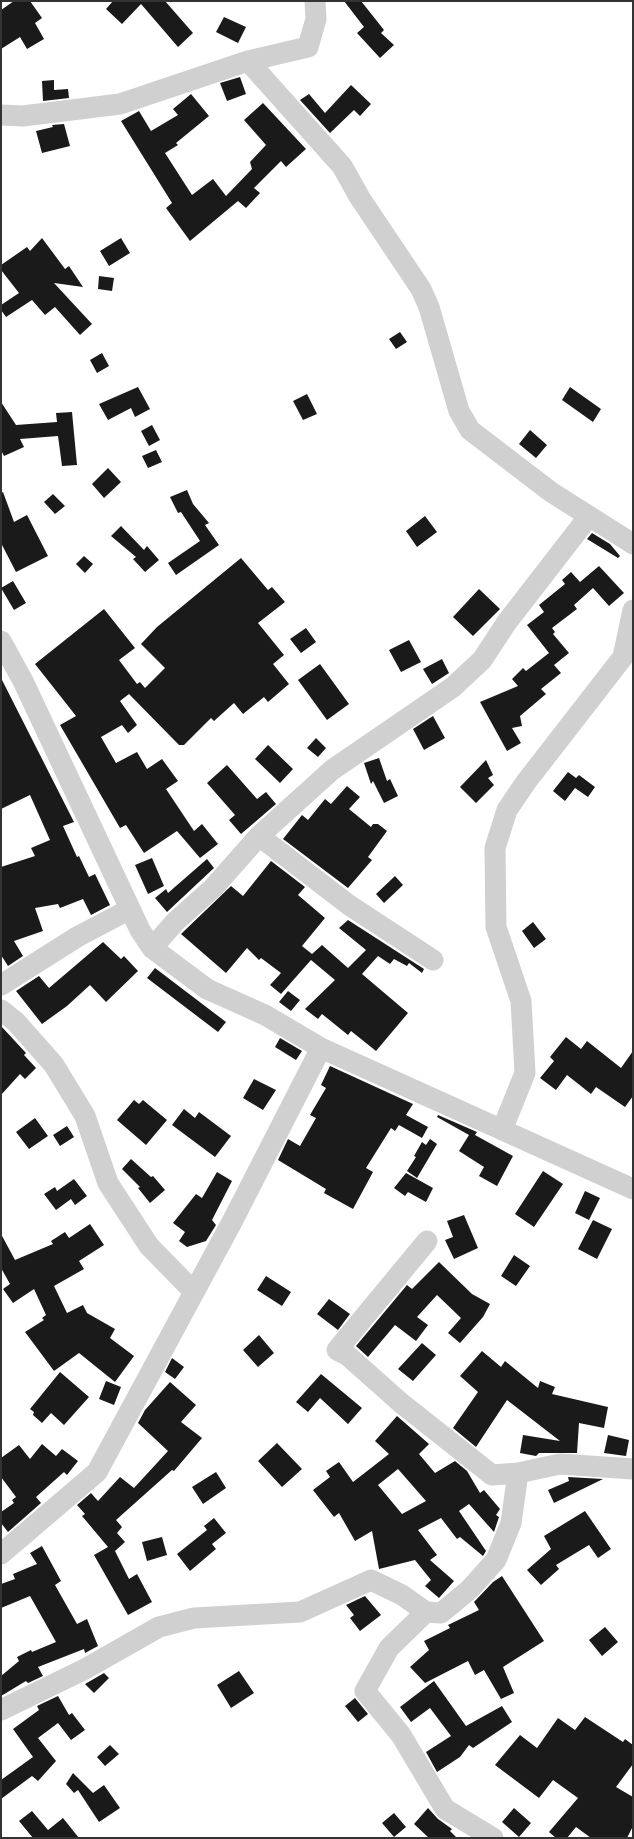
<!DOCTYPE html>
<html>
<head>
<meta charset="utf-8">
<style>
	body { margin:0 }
	#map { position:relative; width:634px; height:1839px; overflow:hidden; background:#fff; font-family:"Fira Sans Condensed",sans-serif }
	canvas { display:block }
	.frame { position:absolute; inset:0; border:2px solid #333; pointer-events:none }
</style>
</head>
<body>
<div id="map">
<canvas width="634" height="1839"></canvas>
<div class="frame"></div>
</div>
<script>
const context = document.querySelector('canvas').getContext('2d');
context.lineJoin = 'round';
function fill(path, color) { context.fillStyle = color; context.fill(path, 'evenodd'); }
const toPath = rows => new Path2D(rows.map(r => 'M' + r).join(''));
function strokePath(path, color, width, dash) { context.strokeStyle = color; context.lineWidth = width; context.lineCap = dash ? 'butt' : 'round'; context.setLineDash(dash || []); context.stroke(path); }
const building = toPath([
	[14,1,30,1,42,18,35,23,44,39,27,49,20,37,1,49,1,10],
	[113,1,165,1,193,33,178,47,141,4,122,24,106,9],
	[344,1,361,1,384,30,381,33,394,45,380,58,357,33,364,27],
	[224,17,246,27,238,43,216,32],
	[240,77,246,94,227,101,220,83],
	[54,80,54,90,68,89,69,98,43,101,42,81],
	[351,85,371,104,360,116,354,110,330,133,300,100,309,94,325,113],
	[191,94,209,116,176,143,178,145,165,153,192,195,213,179,226,196,252,169,250,162,266,145,244,120,263,103,306,149,286,167,281,161,254,188,260,193,246,208,238,201,190,241,166,208,172,203,121,121,139,111,151,131,178,115,173,109],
	[64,124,70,146,42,153,36,131,53,127,52,125],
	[42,238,65,269,69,266,83,287,54,283,92,324,80,335,55,307,45,315,32,300,6,317,1,310,1,305,19,293,1,270,1,265,27,247,30,251],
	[121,238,130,253,109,266,100,251],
	[99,276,114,278,112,291,98,289],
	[400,332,407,342,396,349,389,339],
	[102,353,109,366,97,373,90,360],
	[138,387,150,409,135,417,131,408,108,420,99,404],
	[570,387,601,409,593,422,562,400],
	[307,394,317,414,303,420,293,401],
	[1,402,16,425,57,422,56,413,72,412,77,465,62,466,58,436,20,439,24,447,4,456,1,450],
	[152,425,160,440,149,446,141,431],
	[530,430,547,445,536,458,519,444],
	[156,450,162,462,148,468,142,456],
	[108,468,121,482,104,498,92,484],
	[187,490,193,504,209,523,205,525,219,545,176,575,168,563,200,541,181,512,178,513,170,497],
	[3,492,14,522,27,515,48,556,16,572,1,543,1,493],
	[53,494,65,506,55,514,44,502],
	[425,516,437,532,417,547,406,531],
	[121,526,144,550,147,546,159,560,145,572,133,559,136,557,111,536],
	[592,533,610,544,620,556,618,558,587,539],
	[84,556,93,564,85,573,76,564],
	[241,558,268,590,272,587,285,602,258,623,284,655,273,664,289,684,268,702,264,697,243,714,234,703,214,721,211,718,184,745,179,745,129,694,120,701,137,725,128,733,122,725,101,737,116,763,137,752,147,769,162,759,178,781,166,789,194,831,202,824,218,844,200,858,177,831,144,853,126,825,120,828,60,725,76,716,35,664,104,609,135,648,119,660,137,684,140,682,145,688,165,668,141,644,157,627],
	[599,566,624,593,609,606,593,588,574,605,577,609,552,628,555,632,553,634,569,653,554,665,561,673,541,689,546,694,520,716,522,726,512,728,521,743,507,751,480,702,518,686,512,679,523,668,526,671,549,653,527,625,544,612,539,605,565,584,562,580,571,572,580,582],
	[13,581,26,603,14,610,1,588],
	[479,589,500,609,473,636,453,617],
	[306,628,316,642,301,653,290,639],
	[409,640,421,662,401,672,389,650],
	[442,659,449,673,432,684,423,669],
	[320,664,349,704,327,720,298,680],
	[1,678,74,822,63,826,77,857,79,856,89,877,95,874,110,905,91,915,83,899,60,908,58,904,35,908,43,931,14,941,23,956,8,966,1,955,1,867,35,856,31,848,50,840,30,795,1,809],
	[433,716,445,738,424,750,413,729],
	[316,738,326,748,318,757,307,748],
	[268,745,293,769,280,783,255,759],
	[379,758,387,781,390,779,398,796,384,803,373,781,371,784,364,763],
	[486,760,493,775,488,778,494,785,476,803,460,787],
	[227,765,257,799,266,792,276,804,241,834,229,820,235,815,207,783],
	[568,772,576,778,579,775,595,787,588,797,575,788,565,801,553,791],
	[347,786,360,797,349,809,371,827,373,824,378,824,387,831,368,857,372,860,348,888,283,839,302,815,308,820,325,799,331,804],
	[152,858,164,886,148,894,135,865],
	[207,859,214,868,167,912,155,898,166,889,168,893],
	[271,861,305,887,298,895,325,918,302,946,312,954,322,945,348,968,366,950,339,928,348,920,424,969,422,973,409,963,407,966,394,959,390,964,378,956,362,974,408,1013,376,1051,351,1031,348,1035,322,1014,318,1019,305,1009,335,980,311,960,281,994,270,985,281,973,261,958,259,960,247,948,226,973,181,934,231,886,243,896],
	[395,876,403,885,384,903,376,894],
	[533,922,546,939,534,948,522,931],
	[103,942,121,959,124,956,138,971,106,1002,90,985,67,1006,42,1024,16,991,39,976,49,988],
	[155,968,226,1022,218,1032,147,978],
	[288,991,300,1000,291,1011,279,1002],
	[1,1026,26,1053,24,1055,36,1068,25,1079,20,1074,1,1095],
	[566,1037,581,1049,587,1041,621,1068,633,1051,633,1096,625,1107,596,1087,591,1094,567,1075,556,1090,540,1078,554,1061,550,1057],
	[280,1038,302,1051,296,1060,275,1047],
	[330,1066,413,1104,406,1115,428,1127,422,1138,399,1125,395,1131,391,1128,366,1168,373,1172,353,1209,324,1193,326,1189,278,1160,288,1139,300,1146,316,1118,310,1115,326,1088,321,1085],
	[254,1079,276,1090,263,1110,243,1098],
	[134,1100,139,1104,143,1100,167,1120,146,1145,117,1120],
	[184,1109,195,1118,199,1112,231,1136,215,1157,172,1125],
	[438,1115,477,1132,475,1135,513,1156,497,1186,479,1176,484,1167,459,1151,469,1135,437,1117],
	[35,1118,48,1136,29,1149,16,1132],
	[67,1126,74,1137,60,1146,53,1135],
	[430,1139,437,1144,417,1178,407,1171,416,1157,414,1156,422,1142,426,1145],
	[131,1159,151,1177,153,1176,165,1190,150,1203,138,1188,140,1187,122,1169],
	[543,1171,563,1184,534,1227,515,1214],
	[217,1172,232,1181,212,1220,216,1225,206,1241,187,1247,179,1241,185,1232,173,1223,196,1194,202,1198],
	[406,1173,433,1188,426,1202,408,1192,405,1196,394,1188],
	[74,1179,87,1196,75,1205,71,1199,56,1210,44,1194,55,1187,57,1191],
	[585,1191,600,1198,589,1220,575,1213],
	[464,1215,478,1248,454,1259,445,1240,453,1237,447,1221],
	[593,1220,612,1229,597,1259,578,1249],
	[90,1224,104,1245,79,1261,84,1269,54,1286,67,1313,83,1305,87,1313,115,1329,110,1338,134,1356,115,1382,79,1353,54,1371,25,1332,44,1320,42,1318,46,1315,34,1289,13,1303,3,1289,10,1284,1,1268,1,1234,15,1260,53,1244,51,1241,65,1232,69,1238],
	[514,1255,530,1266,516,1286,501,1276],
	[439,1262,472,1294,490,1304,483,1317,460,1343,448,1333,461,1318,437,1295,417,1317,428,1325,416,1341,395,1325,368,1357,356,1346,407,1285,412,1289],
	[266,1276,291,1292,282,1306,257,1290],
	[329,1299,350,1314,338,1330,317,1314],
	[259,1335,274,1353,258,1367,243,1350],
	[422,1343,436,1355,413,1381,398,1369],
	[482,1351,501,1367,505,1361,538,1388,540,1381,555,1387,552,1394,608,1407,604,1428,579,1423,577,1453,539,1453,536,1456,520,1453,523,1435,560,1441,507,1400,476,1447,453,1428,478,1392,460,1376],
	[172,1358,184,1367,175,1379,165,1372],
	[60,1372,89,1397,64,1425,51,1413,42,1423,33,1415,34,1412,30,1409],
	[321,1374,362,1408,348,1424,320,1398,308,1412,296,1402],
	[106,1381,121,1387,114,1405,99,1399],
	[170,1382,196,1405,181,1422,202,1438,174,1471,172,1470,116,1520,122,1527,117,1533,125,1542,115,1551,129,1579,137,1574,152,1602,128,1615,94,1555,108,1547,82,1516,85,1514,77,1505,91,1493,98,1501,120,1477,134,1488,168,1451,138,1423,145,1410],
	[397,1416,429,1444,419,1454,435,1473,455,1461,467,1471,480,1493,484,1490,500,1509,496,1515,499,1517,494,1532,469,1504,459,1511,486,1551,483,1556,460,1537,457,1539,441,1518,418,1530,437,1555,430,1560,454,1581,439,1598,425,1586,431,1580,415,1560,379,1569,372,1531,355,1541,339,1513,334,1517,313,1490,330,1477,326,1471,339,1462,353,1482,389,1454,375,1441],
	[398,1469,426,1501,402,1514,378,1485],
	[608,1435,629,1440,626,1456,604,1453],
	[277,1443,302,1469,282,1487,258,1461],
	[42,1444,56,1456,62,1449,78,1461,67,1475,64,1472,36,1497,41,1503,8,1532,1,1523,1,1512,14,1503,12,1500,16,1497,1,1477,1,1458,19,1445,30,1459],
	[216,1472,226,1488,203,1504,192,1487],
	[568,1477,603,1479,554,1503,548,1490,569,1481],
	[585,1511,611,1549,598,1558,589,1545,556,1565,559,1569,541,1585,527,1570,551,1549,544,1536],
	[214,1518,226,1533,212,1544,216,1549,190,1571,177,1554,207,1530,204,1526],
	[162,1537,167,1555,147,1561,142,1542],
	[42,1546,61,1581,55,1585,77,1624,87,1619,98,1646,85,1653,84,1649,38,1667,43,1676,28,1683,26,1681,1,1696,1,1676,19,1661,17,1657,31,1650,32,1652,56,1642,30,1596,1,1608,1,1584,15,1579,13,1574,37,1564,30,1553],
	[502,1576,544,1641,503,1667,514,1693,501,1699,484,1670,475,1675,468,1661,425,1683,410,1667,429,1650,424,1641,450,1628,448,1625,479,1610,474,1602,493,1582],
	[365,1596,381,1615,360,1631,350,1618,354,1615,346,1605],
	[605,1627,618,1642,602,1656,589,1640],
	[239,1671,254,1693,231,1708,217,1685],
	[104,1673,109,1678,94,1693,85,1684],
	[434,1681,466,1726,502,1706,512,1722,473,1748,469,1745,460,1757,437,1772,426,1752,451,1736,430,1708,411,1722,400,1707],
	[58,1696,69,1715,72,1713,85,1730,71,1740,58,1723,38,1738,56,1761,38,1781,32,1776,1,1799,1,1780,33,1757,13,1729,39,1710,37,1706],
	[355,1698,368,1714,358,1722,345,1706],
	[585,1717,623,1742,625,1739,633,1745,633,1764,616,1787,633,1797,633,1826,627,1838,591,1838,576,1827,567,1838,556,1838,549,1832,578,1798,553,1780,539,1798,495,1765,520,1735,537,1748,558,1718,575,1730],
	[110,1745,119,1754,105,1766,97,1757],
	[73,1773,93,1793,104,1785,120,1808,99,1822,78,1790,74,1793,66,1784],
	[428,1808,438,1819,452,1829,450,1831,457,1838,429,1838,414,1824],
	[514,1808,531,1823,519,1837,502,1822],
	[32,1811,48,1830,63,1818,79,1838,33,1838,19,1821],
	[394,1813,406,1827,394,1837,382,1823]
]);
const minor = toPath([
	[248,61,342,166,360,198,421,289,429,307,459,411,470,430,551,492,633,544],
	[1,115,23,116,120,104,248,61,308,47,316,19,315,1],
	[1,641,23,681,140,930,152,948,207,989,265,1015,321,1048,633,1189],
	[259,836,349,905,433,960],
	[152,948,176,921,213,888,259,836,332,770,453,687,482,660,507,622,589,516],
	[1,985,77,937,130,909],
	[1,1010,16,1022,54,1065,85,1116,108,1183,149,1246,194,1292],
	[502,1130,525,1073,521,1001,496,927,495,848,507,810,526,782,623,657,633,610],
	[427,1241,337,1350,347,1355,401,1403,492,1475,518,1473],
	[1,1554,97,1472,233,1220,321,1048],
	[426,1612,389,1648,365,1691,401,1735,445,1809,493,1838],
	[1,1710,85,1669,159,1627,194,1618,300,1612,371,1580,402,1595,426,1612,441,1613,470,1589,496,1560,511,1523,518,1473,560,1464,633,1469]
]);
fill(building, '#1a1a1a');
strokePath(minor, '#d0d0d0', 21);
</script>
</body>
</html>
